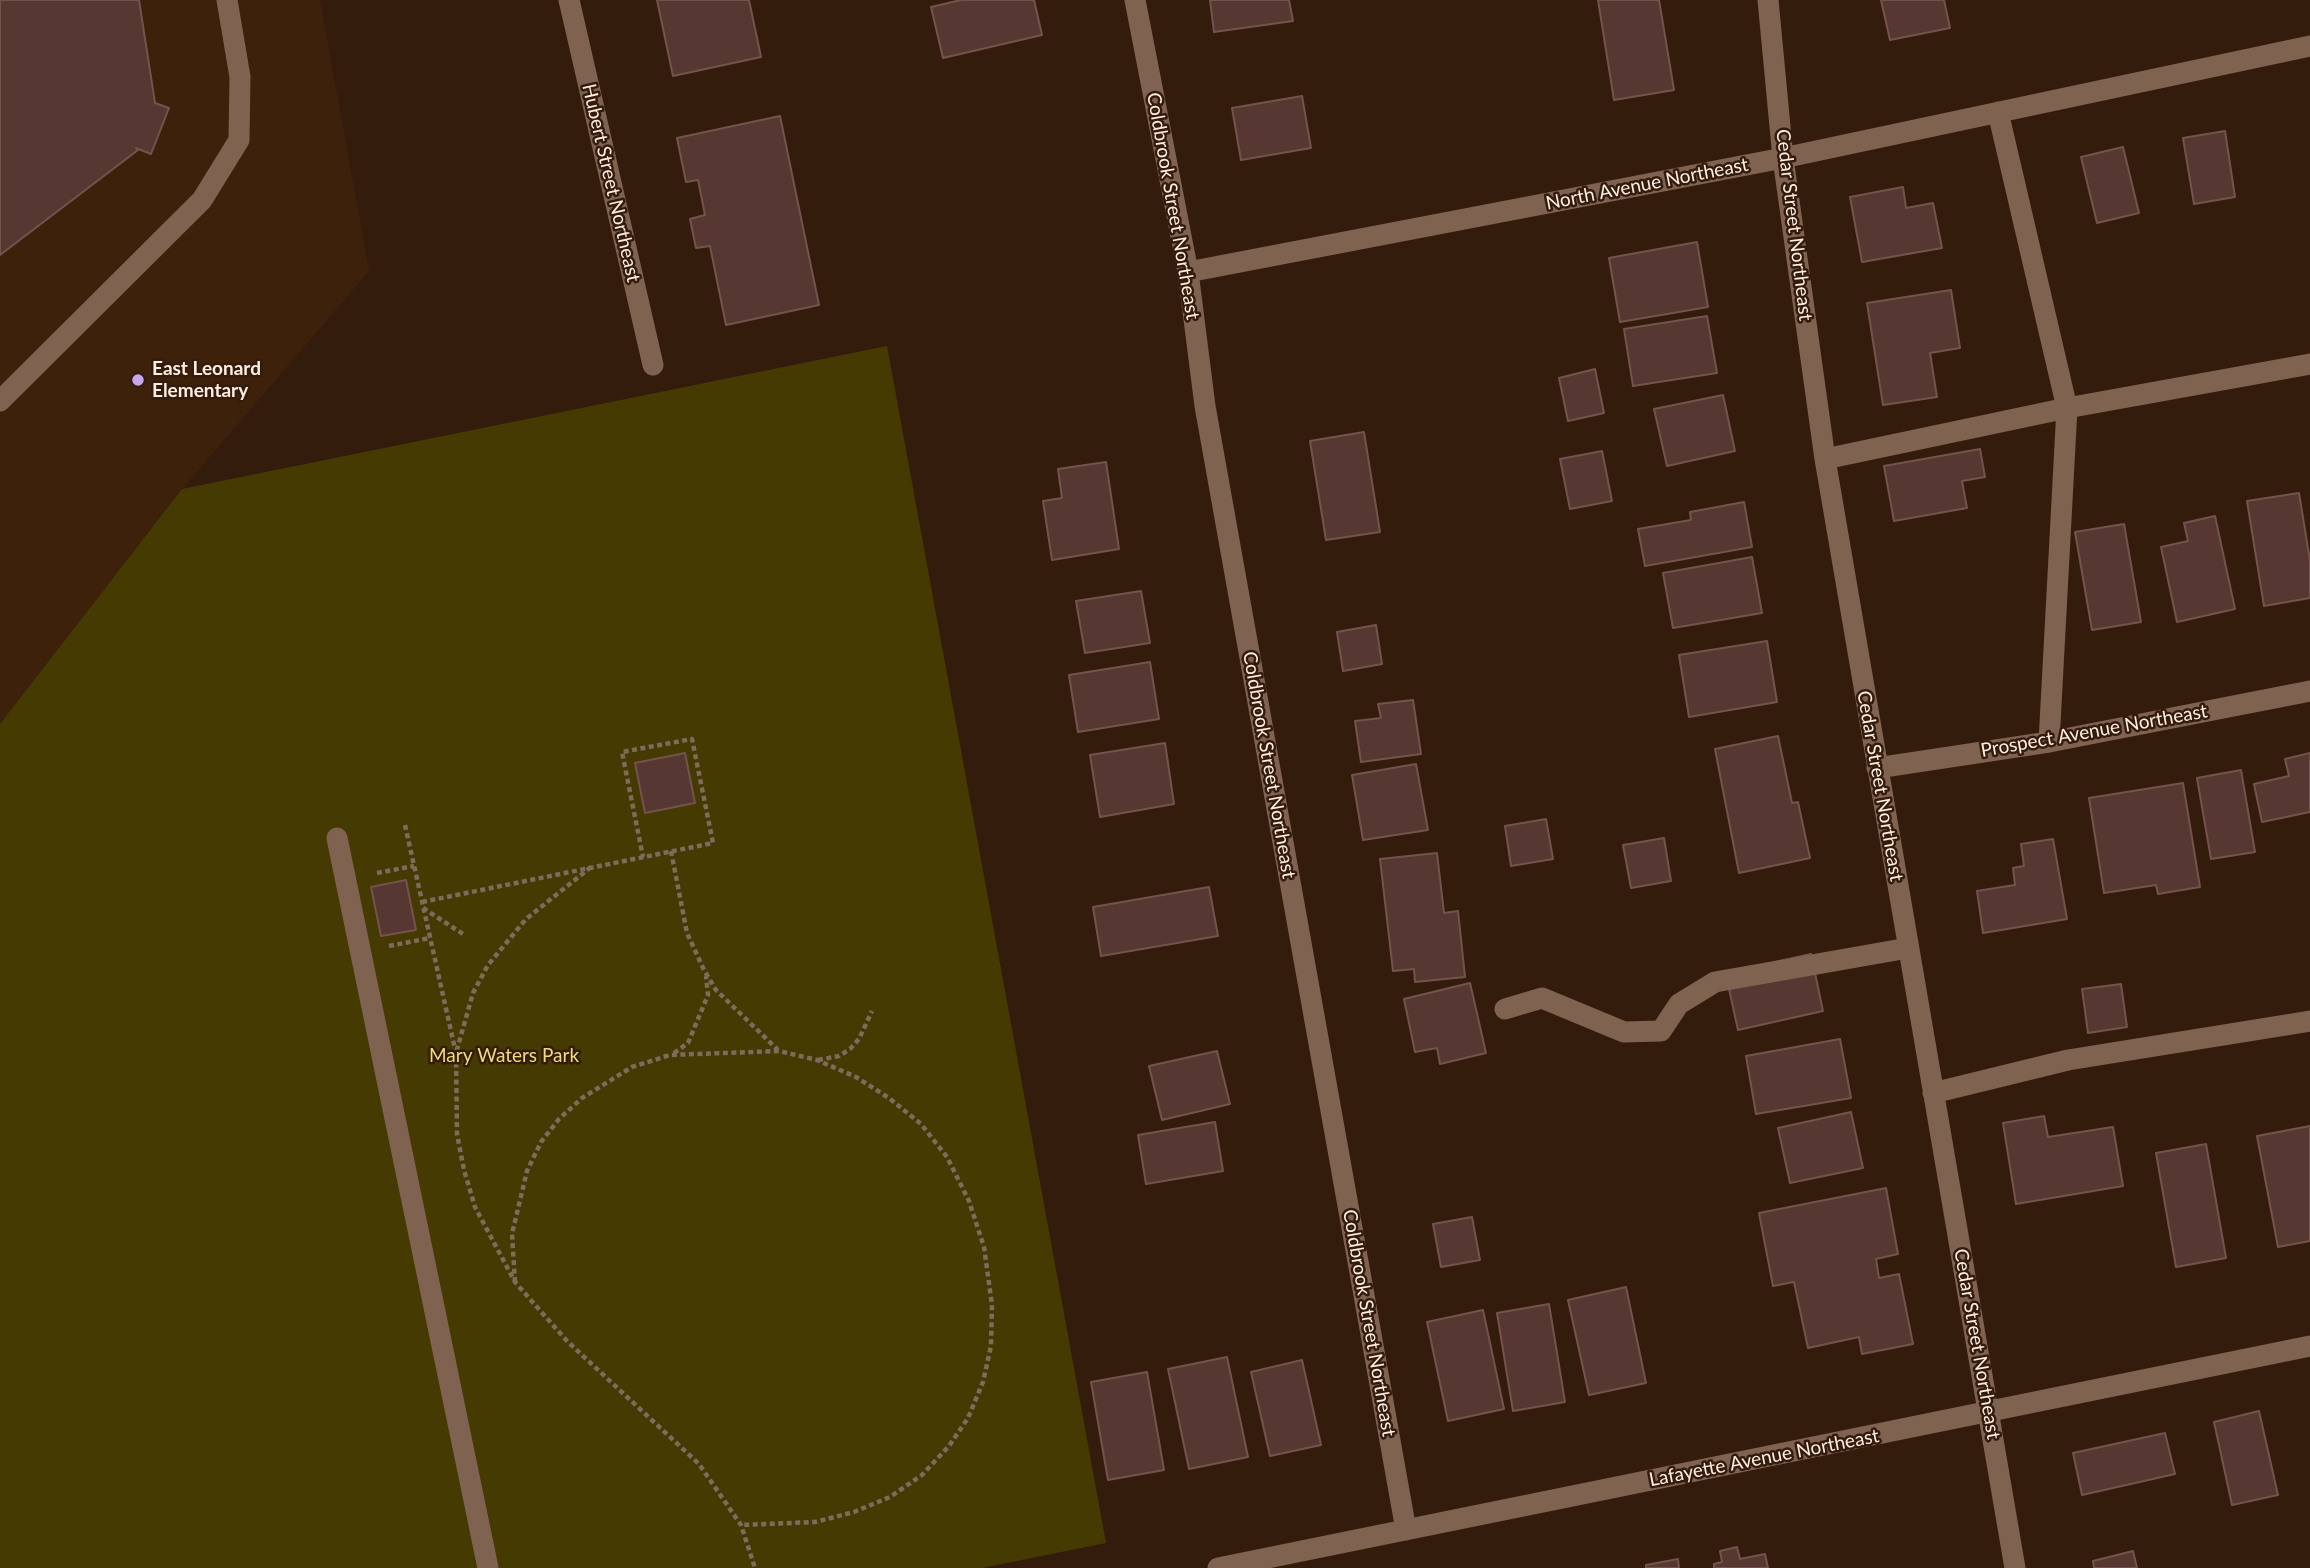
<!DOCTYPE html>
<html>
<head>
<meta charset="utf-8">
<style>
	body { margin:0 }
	canvas { display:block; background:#341c0c }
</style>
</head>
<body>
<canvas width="2310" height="1568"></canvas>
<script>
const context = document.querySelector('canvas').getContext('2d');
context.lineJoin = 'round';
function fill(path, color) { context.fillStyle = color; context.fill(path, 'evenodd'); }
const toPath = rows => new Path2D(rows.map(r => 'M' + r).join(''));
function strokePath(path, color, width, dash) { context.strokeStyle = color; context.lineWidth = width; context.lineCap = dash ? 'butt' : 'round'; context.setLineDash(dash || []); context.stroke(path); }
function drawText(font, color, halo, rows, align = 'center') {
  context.font = font + ' Lato,sans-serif'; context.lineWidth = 5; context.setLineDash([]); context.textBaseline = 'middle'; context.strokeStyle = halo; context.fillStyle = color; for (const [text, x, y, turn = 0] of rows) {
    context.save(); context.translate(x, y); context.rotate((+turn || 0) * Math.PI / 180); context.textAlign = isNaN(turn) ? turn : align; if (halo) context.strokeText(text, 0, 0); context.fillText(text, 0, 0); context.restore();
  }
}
const built = toPath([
	[0,0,320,0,369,271,182,489,0,724]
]);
const green = toPath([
	[887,346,1106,1543,982,1568,0,1568,0,724,182,489]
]);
const building = toPath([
	[0,0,139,0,155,103,169,108,151,154,136,148,138,150,0,255,0,0],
	[657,0,749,0,761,57,673,76,657,0],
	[961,0,1034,0,1042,35,943,58,931,7,961,0],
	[1210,0,1289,0,1293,21,1214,32,1210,0],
	[1598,0,1659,0,1674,90,1614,100,1598,0],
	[1881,0,1944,0,1950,28,1890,40,1881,0],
	[1302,96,1311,148,1241,160,1232,108,1302,96],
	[780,116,819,305,726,325,710,246,696,248,690,219,705,215,698,180,686,182,677,138,780,116],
	[2225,131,2235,197,2194,204,2183,138,2225,131],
	[2123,147,2139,213,2097,223,2081,157,2123,147],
	[1903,187,1906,208,1933,203,1942,248,1862,262,1850,197,1903,187],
	[1697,242,1708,307,1620,322,1609,258,1697,242],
	[1951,290,1960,348,1930,353,1937,397,1883,405,1867,303,1951,290],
	[1707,316,1717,373,1633,386,1624,329,1707,316],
	[1595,369,1604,413,1568,421,1559,378,1595,369],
	[1723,395,1735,451,1667,466,1654,409,1723,395],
	[1364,432,1380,532,1326,540,1310,441,1364,432],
	[1980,449,1985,477,1962,481,1967,508,1894,521,1884,466,1980,449],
	[1602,451,1612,501,1570,509,1560,459,1602,451],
	[1106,462,1119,549,1052,560,1043,501,1062,498,1058,469,1106,462],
	[2299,493,2310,561,2310,598,2264,606,2247,501,2299,493],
	[1744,502,1752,547,1645,566,1638,529,1691,520,1690,512,1744,502],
	[2215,516,2235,609,2177,622,2161,547,2188,541,2184,523,2215,516],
	[2124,524,2141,622,2092,630,2075,532,2124,524],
	[1752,557,1762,613,1673,628,1663,573,1752,557],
	[1141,591,1150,643,1085,653,1076,601,1141,591],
	[1376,625,1382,664,1343,671,1337,632,1376,625],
	[1767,641,1777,702,1689,717,1679,655,1767,641],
	[1150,662,1159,719,1078,732,1069,675,1150,662],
	[1413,700,1421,754,1361,762,1355,721,1381,718,1378,704,1413,700],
	[1778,736,1792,803,1798,802,1810,858,1739,873,1715,749,1778,736],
	[1165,743,1174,804,1100,817,1090,755,1165,743],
	[685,753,695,803,645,813,635,763,685,753],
	[2310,753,2310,812,2262,822,2254,784,2289,776,2285,759,2310,753],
	[1416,764,1428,830,1363,840,1352,775,1416,764],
	[2241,770,2255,852,2211,859,2197,778,2241,770],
	[2183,783,2200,887,2158,894,2156,885,2104,893,2089,798,2183,783],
	[1546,819,1553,859,1511,866,1505,826,1546,819],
	[1664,838,1671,881,1631,888,1623,845,1664,838],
	[2053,839,2067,919,1983,933,1977,891,2015,885,2013,868,2024,866,2021,844,2053,839],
	[1437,853,1444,913,1458,911,1465,977,1415,982,1414,969,1393,971,1380,859,1437,853],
	[406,880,416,930,381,936,371,887,406,880],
	[1209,887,1218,936,1101,956,1093,907,1209,887],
	[1811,954,1823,1011,1738,1030,1729,989,1753,967,1811,954],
	[1470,983,1486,1053,1440,1064,1437,1048,1415,1052,1404,999,1470,983],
	[2121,984,2127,1027,2088,1033,2082,989,2121,984],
	[1840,1039,1851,1098,1756,1114,1746,1056,1840,1039],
	[1217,1051,1230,1104,1162,1120,1149,1066,1217,1051],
	[1851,1112,1863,1168,1790,1183,1778,1128,1851,1112],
	[2044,1116,2048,1137,2113,1127,2123,1186,2016,1204,2003,1123,2044,1116],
	[1215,1122,1223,1171,1146,1184,1138,1135,1215,1122],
	[2310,1126,2310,1241,2278,1247,2257,1136,2310,1126],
	[2206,1144,2226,1258,2176,1267,2156,1153,2206,1144],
	[1886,1188,1898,1254,1876,1259,1879,1278,1899,1274,1913,1344,1862,1354,1859,1337,1808,1348,1794,1282,1773,1286,1759,1213,1886,1188],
	[1472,1217,1480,1260,1441,1267,1433,1224,1472,1217],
	[1626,1287,1646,1383,1589,1395,1568,1300,1626,1287],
	[1549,1304,1565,1402,1513,1411,1497,1313,1549,1304],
	[1483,1310,1504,1409,1448,1421,1427,1322,1483,1310],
	[1227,1357,1248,1457,1189,1469,1168,1369,1227,1357],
	[1302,1360,1321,1445,1270,1456,1251,1372,1302,1360],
	[1147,1372,1164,1470,1108,1480,1091,1382,1147,1372],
	[2259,1411,2278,1495,2232,1505,2214,1422,2259,1411],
	[2165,1433,2175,1474,2082,1495,2073,1453,2165,1433],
	[1737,1547,1740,1559,1765,1554,1768,1568,1714,1568,1714,1564,1722,1562,1720,1551,1737,1547],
	[2133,1551,2137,1568,2094,1568,2093,1561,2133,1551],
	[1678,1559,1679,1568,1646,1568,1646,1565,1678,1559]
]);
const path = toPath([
	[405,825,455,1049],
	[671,851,687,933,704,970,716,990,778,1050],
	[591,867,526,919,488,965,473,993,456,1053,457,1134,464,1170,475,1207,515,1282,567,1341,699,1464,741,1525,755,1568],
	[377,873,414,866],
	[422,902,713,843,692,739,622,752,643,857],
	[423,908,463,934],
	[389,946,430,938],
	[674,1053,688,1043,708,995,706,976],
	[818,1060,839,1056,850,1049,859,1039,872,1011],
	[515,1282,512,1234,527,1171,541,1142,559,1119,582,1098,632,1067,670,1055,779,1051,817,1060,856,1077,889,1098,921,1124,947,1157,969,1201,984,1247,992,1305,991,1346,983,1382,968,1418,949,1446,922,1475,890,1497,854,1512,815,1522,741,1525]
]);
const minor = toPath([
	[569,0,653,365],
	[1135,0,1188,272,1205,406,1406,1530],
	[1768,0,1783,158,1825,459,2015,1568],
	[1998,112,2067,408,2049,742],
	[1188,272,1783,158,2310,46],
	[0,401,202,200,239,140,240,77,227,0],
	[1825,459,2067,408,2310,364],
	[1877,768,2049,742,2310,691],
	[337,838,488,1568],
	[1505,1009,1542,998,1624,1032,1661,1031,1679,1004,1715,982,1908,948],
	[1933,1093,2068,1060,2310,1021],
	[1218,1568,2310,1346]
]);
const markers = [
	[138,380,7,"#c7a6ef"]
];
const streetNames = [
	["Hubert Street Northeast",611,183,77],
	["North Avenue Northeast",1647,184,-11],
	["Coldbrook Street Northeast",1173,206,80],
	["Cedar Street Northeast",1794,225,83],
	["Prospect Avenue Northeast",2094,731,-10],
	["Coldbrook Street Northeast",1269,765,80],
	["Cedar Street Northeast",1880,786,80],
	["Coldbrook Street Northeast",1369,1323,80],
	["Cedar Street Northeast",1977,1344,80],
	["Lafayette Avenue Northeast",1764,1458,-11]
];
const poiNames = [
	["East Leonard",152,369],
	["Elementary",152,391]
];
const parkNames = [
	["Mary Waters Park",504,1056]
];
fill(built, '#3e210b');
fill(green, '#443a02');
fill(building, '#563731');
strokePath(building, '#74534c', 2);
strokePath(path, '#806a5c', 4.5, [5, 3.5]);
strokePath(minor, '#7f6250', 21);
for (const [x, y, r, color] of markers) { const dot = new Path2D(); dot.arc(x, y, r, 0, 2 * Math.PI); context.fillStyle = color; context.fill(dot); strokePath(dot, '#341c0c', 2.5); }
drawText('19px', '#feede2', '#341c0c', streetNames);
drawText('bold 19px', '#feede2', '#341c0c', poiNames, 'left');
drawText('19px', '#efdb7c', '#341c0c', parkNames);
</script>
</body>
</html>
